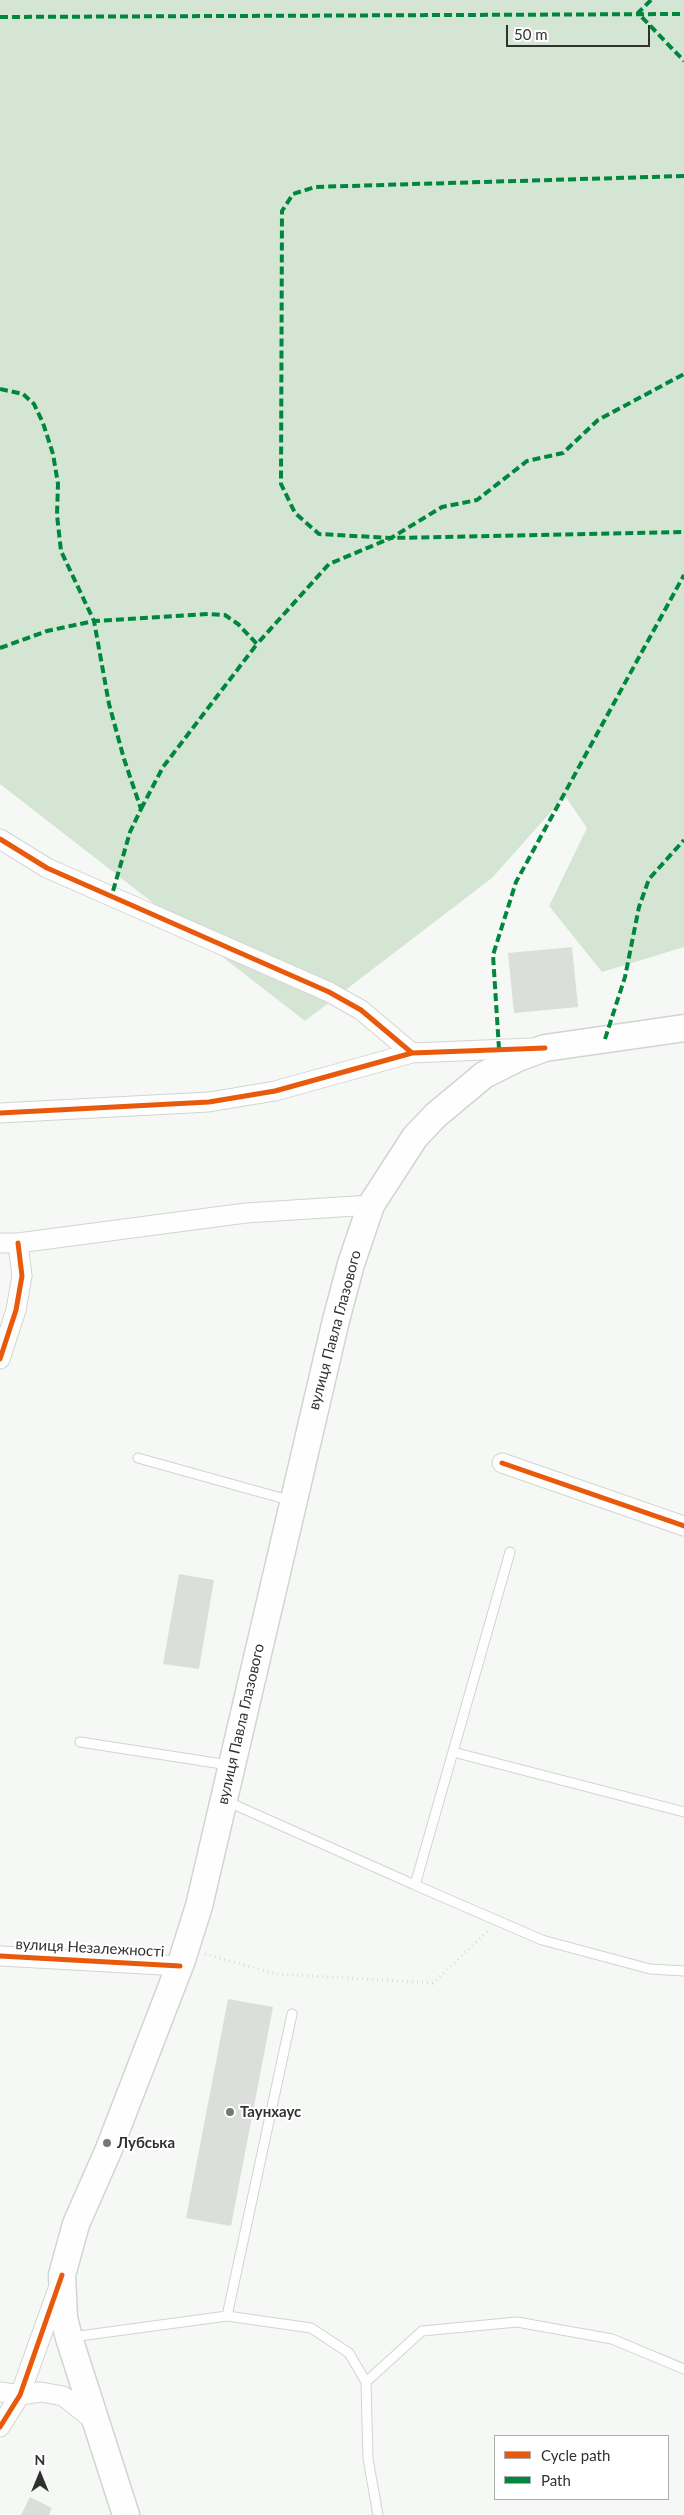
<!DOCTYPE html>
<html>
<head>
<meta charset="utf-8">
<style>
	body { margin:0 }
	#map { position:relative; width:684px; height:2515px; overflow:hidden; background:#f6f8f6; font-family:Lato,sans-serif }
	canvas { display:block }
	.legend { position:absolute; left:494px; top:2435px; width:175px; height:65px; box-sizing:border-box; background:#fff; border:1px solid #acadac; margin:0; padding:6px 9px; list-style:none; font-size:15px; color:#303230 }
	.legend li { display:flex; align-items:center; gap:10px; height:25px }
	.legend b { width:25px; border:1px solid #acadac }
	.north { position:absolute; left:15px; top:2450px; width:50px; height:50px; -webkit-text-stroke:4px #fff; paint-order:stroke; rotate:0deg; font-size:14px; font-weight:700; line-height:20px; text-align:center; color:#303230 }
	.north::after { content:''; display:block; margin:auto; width:18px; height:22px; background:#303230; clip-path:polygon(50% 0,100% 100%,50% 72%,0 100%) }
	.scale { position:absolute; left:506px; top:25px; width:144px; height:22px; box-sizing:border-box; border:2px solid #303230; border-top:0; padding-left:6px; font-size:15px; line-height:18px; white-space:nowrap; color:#303230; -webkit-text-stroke:4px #fff; paint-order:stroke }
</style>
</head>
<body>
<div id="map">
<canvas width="684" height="2515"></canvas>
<ul class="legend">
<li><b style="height:6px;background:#e8590c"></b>Cycle path</li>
<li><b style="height:6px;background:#00873e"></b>Path</li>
</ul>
<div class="north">N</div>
<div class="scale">50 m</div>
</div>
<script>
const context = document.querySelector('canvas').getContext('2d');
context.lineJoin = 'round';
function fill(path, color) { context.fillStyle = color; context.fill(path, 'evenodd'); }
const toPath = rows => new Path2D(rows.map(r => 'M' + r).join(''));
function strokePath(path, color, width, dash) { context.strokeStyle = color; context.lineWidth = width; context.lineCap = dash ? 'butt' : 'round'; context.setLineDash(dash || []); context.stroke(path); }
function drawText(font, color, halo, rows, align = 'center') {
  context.font = font + ' Lato,sans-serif'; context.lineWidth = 4; context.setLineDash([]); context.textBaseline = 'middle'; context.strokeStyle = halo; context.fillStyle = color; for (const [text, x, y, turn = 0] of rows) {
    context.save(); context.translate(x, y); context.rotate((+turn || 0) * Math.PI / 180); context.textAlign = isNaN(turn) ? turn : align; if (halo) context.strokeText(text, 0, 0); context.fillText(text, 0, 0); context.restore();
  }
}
const green = toPath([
	[0,0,684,0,684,947,602,972,549,906,587,828,565,796,492,878,305,1021,0,784]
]);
const building = toPath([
	[572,947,578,1007,514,1013,508,953],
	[179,1574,214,1580,199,1669,163,1664],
	[228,1999,273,2007,231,2226,186,2218],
	[30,2497,52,2508,49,2515,21,2515]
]);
const path = toPath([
	[205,1954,277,1974,433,1983,488,1931]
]);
const service = toPath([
	[138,1458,292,1501],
	[80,1742,229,1765],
	[453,1752,684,1812],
	[226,1801,415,1885,510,1552],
	[415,1885,542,1940,650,1969,684,1971],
	[227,2316,311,2328,349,2353,366,2382,368,2459,378,2515],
	[72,2337,227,2316,292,2014],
	[366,2382,422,2331,517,2322,612,2339,684,2369]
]);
const minor = toPath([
	[0,839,47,868,329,992,361,1010,412,1053],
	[0,1113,209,1102,275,1091,412,1053,532,1048],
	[0,1243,18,1243,246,1213,371,1205],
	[0,1359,16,1310,22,1276,18,1243],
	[502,1463,684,1526],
	[0,1956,180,1966],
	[0,2392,20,2395,41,2392,63,2396,96,2422],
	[0,2427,20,2395,59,2286]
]);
const secondary = toPath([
	[126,2515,69,2338,64,2318,62,2275,76,2224,109,2149,182,1960,199,1906,336,1320,351,1264,371,1205,415,1137,436,1115,484,1075,518,1058,545,1048,684,1028]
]);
const quiet = toPath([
	[651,0,638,13,684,61],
	[0,17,684,14],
	[684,176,315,187,293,194,282,211,281,484,295,513,319,534,391,538,684,532],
	[0,389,23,394,34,404,43,423,53,454,58,484,57,515,61,551,94,621,109,704,124,759,141,809,130,832,111,898],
	[0,648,47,631,94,621,209,614,225,615,238,624,257,644,329,564,391,538,442,507,477,500,527,461,563,453,598,420,684,374],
	[141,809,163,767,257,644],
	[605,1039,625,977,639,907,649,879,684,840],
	[499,1049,493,955,516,882,684,575]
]);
const cycleway = toPath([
	[0,839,47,868,329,992,361,1010,412,1053],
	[0,1113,209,1102,275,1091,412,1053,545,1048],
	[0,1359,16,1310,22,1276,18,1243],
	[502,1463,684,1526],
	[0,1956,180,1966],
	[0,2427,20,2395,62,2275]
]);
const markers = [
	[230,2112,5,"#757775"],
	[107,2143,5,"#757775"]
];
const streetNames = [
	["вулиця Павла Глазового",335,1330,-75],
	["вулиця Павла Глазового",241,1724,-77],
	["вулиця Незалежності",90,1948,3]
];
const poiNames = [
	["Таунхаус",240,2112],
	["Лубська",117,2143]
];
fill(green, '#d5e5d4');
fill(building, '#dcdedc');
strokePath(service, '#d2d4d2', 11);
strokePath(minor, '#d2d4d2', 21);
strokePath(secondary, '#d2d4d2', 29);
strokePath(path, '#dbdcdb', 3, [1, 4]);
strokePath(service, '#fefefe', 9);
strokePath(minor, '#fefefe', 19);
strokePath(secondary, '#fefefe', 26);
strokePath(quiet, '#00873e', 4, [8, 4]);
strokePath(cycleway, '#e8590c', 5);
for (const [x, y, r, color] of markers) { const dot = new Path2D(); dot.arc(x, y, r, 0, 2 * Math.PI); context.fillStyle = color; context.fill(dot); strokePath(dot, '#fff', 2); }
drawText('15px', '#303230', '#fff', streetNames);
drawText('bold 15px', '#303230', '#fff', poiNames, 'left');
</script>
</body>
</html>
